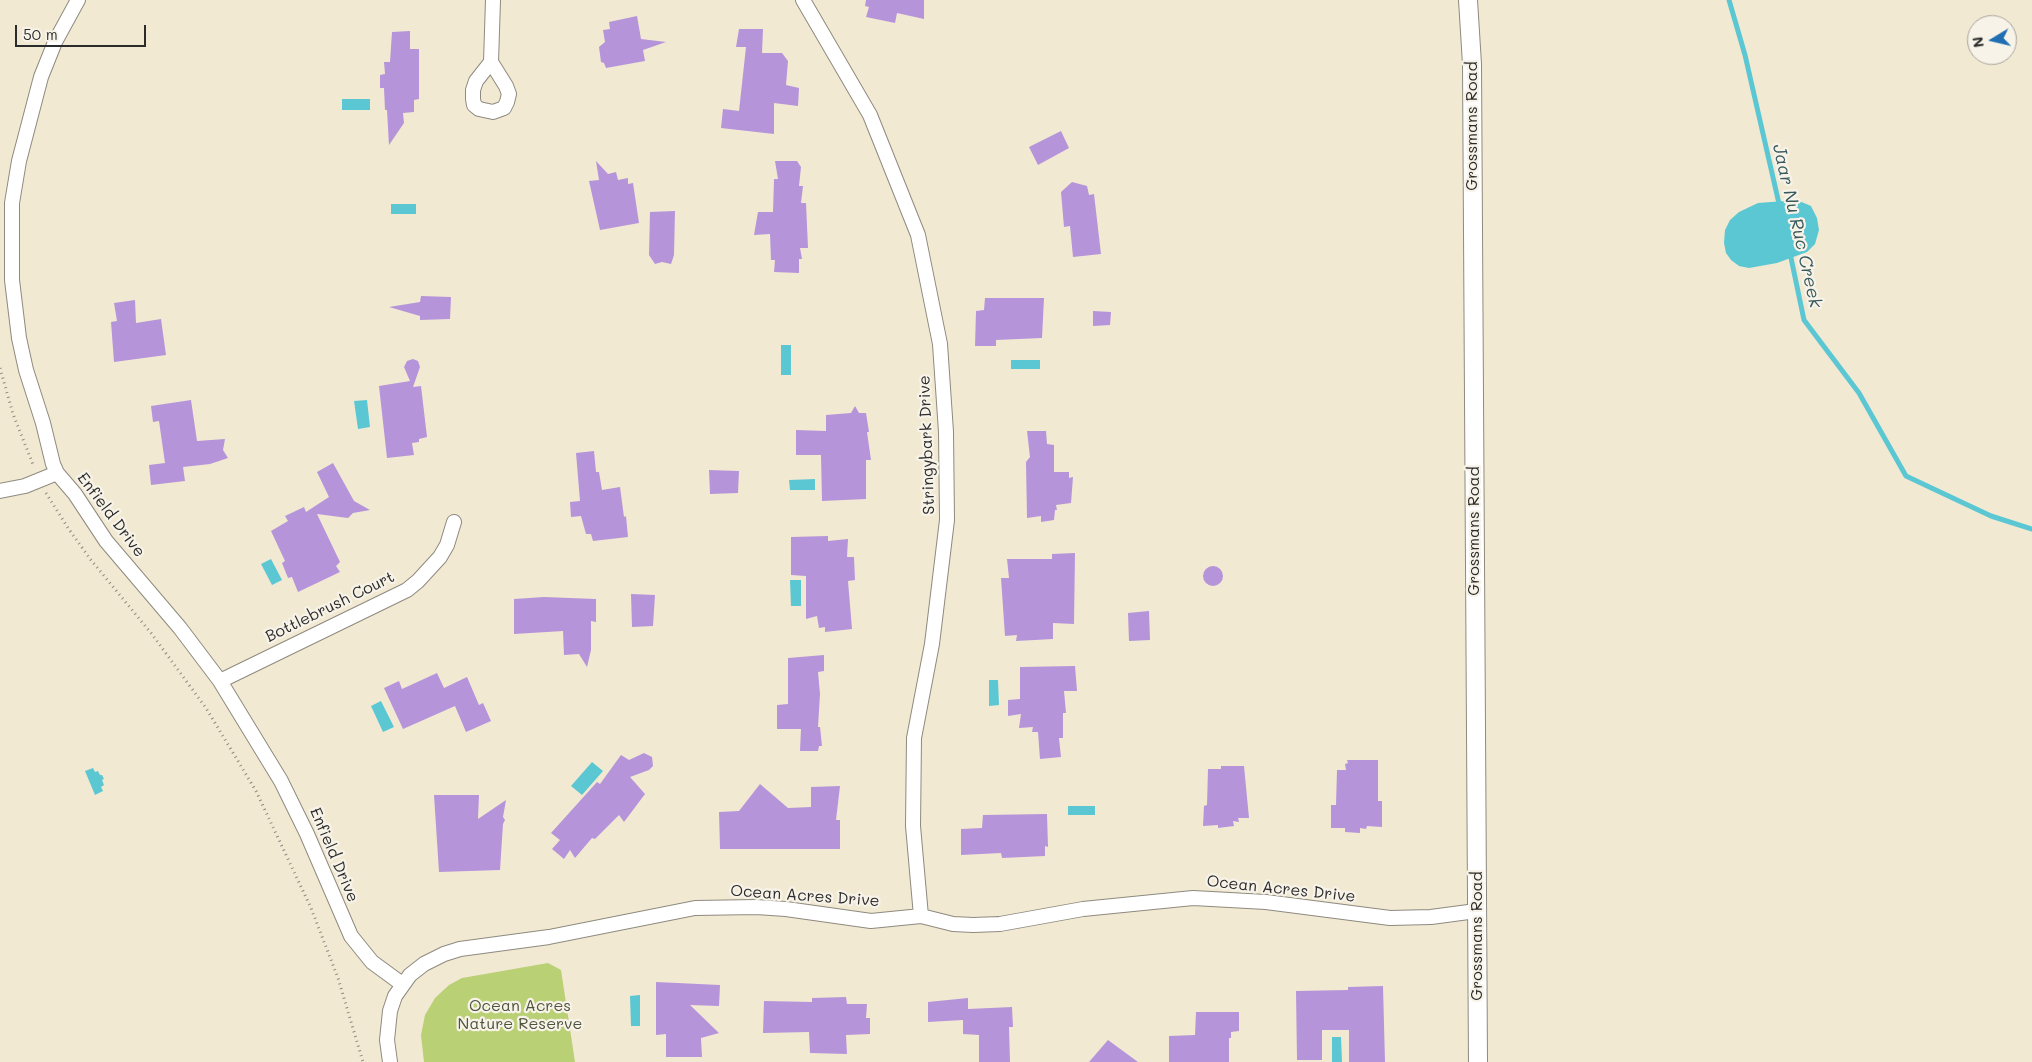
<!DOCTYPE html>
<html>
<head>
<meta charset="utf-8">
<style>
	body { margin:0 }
	#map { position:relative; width:2032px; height:1062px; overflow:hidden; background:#f2e9d3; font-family:Mali,sans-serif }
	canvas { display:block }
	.north { position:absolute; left:1967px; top:15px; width:50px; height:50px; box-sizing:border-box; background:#f7f3e8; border:1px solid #a5a39c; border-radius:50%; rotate:261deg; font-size:14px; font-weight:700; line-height:20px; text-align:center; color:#2b2b2b }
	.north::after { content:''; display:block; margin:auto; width:18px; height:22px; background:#1f6fb2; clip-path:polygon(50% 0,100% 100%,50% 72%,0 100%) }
	.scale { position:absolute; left:15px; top:25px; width:131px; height:22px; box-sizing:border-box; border:2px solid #2b2b2b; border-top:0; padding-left:6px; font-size:15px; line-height:18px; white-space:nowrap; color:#2b2b2b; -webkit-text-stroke:4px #f7f3e8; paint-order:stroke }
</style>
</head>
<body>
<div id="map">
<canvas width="2032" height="1062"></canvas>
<div class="north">N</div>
<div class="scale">50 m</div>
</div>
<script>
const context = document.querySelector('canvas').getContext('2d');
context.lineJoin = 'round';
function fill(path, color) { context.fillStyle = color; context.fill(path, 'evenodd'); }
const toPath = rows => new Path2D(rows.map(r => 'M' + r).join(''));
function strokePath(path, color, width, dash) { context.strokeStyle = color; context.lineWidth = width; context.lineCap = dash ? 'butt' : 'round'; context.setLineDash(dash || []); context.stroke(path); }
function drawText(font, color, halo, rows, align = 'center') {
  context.font = font + ' Mali,sans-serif'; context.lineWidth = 4.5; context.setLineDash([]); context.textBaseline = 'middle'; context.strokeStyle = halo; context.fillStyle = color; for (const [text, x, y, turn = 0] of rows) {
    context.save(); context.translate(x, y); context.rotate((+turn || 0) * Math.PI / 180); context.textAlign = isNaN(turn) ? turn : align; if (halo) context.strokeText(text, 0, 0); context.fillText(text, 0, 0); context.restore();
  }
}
const green = toPath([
	[548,963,561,970,575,1062,424,1062,421,1035,425,1015,435,998,449,985,462,978]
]);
const water = toPath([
	[342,99,370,99,370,110,342,110],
	[1797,200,1811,206,1817,218,1819,230,1815,244,1807,252,1777,263,1749,268,1739,266,1731,260,1726,253,1724,243,1725,230,1730,220,1739,212,1758,203],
	[391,204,416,204,416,214,391,214],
	[781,345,791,345,791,375,781,375],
	[1011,360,1040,360,1040,369,1011,369],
	[367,400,370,427,358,429,354,401],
	[815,479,815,490,790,490,789,480],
	[271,559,282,580,272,585,261,564],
	[790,580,801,580,801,606,791,606],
	[989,680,998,680,999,705,989,706],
	[381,701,394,727,383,732,371,706],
	[592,762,603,771,582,795,571,786],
	[93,768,95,772,98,771,100,775,102,775,104,779,102,780,104,785,101,787,103,791,95,795,85,771],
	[1068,806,1095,806,1095,815,1068,815],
	[640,995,640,1026,631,1026,630,996],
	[1332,1037,1341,1037,1342,1062,1332,1062]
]);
const stream = toPath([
	[1729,0,1745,55,1780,208],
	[1790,253,1804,320,1859,393,1906,476,1991,516,2032,529]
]);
const building = toPath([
	[866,0,924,0,924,19,897,13,895,23,866,17,869,7,865,6],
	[637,16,641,39,666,42,643,50,645,61,606,68,604,63,601,62,599,47,605,42,603,30,610,29,609,22],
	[739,29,763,29,762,53,782,53,788,61,786,85,799,88,798,106,774,103,774,134,721,128,723,109,739,111,746,47,736,47],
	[410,31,410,49,419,49,419,99,414,100,414,112,403,113,404,123,389,145,387,110,385,110,384,88,380,88,380,75,385,74,384,62,390,62,392,32],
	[1061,131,1069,148,1038,165,1029,147],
	[596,161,608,174,616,172,618,180,628,178,628,184,633,183,639,223,600,230,589,181,599,180],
	[775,161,797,161,801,167,799,186,803,186,801,203,806,203,808,248,800,248,802,259,799,259,799,273,774,272,775,260,771,260,770,234,754,235,758,212,773,212,774,179,778,179],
	[1072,182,1087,186,1089,195,1094,194,1101,254,1073,257,1070,226,1064,227,1061,192],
	[675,211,674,255,671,264,662,262,655,264,649,255,650,212],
	[421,296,451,297,450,319,420,320,420,316,389,307,420,302],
	[985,298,1044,298,1042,338,996,340,996,346,975,346,976,311,984,310],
	[135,300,136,323,161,319,166,355,114,362,111,322,117,321,114,303],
	[1093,311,1111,312,1110,325,1093,326],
	[413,359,418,361,420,367,413,387,421,386,427,437,419,439,419,442,412,443,414,455,387,458,379,386,410,381,404,367,407,361],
	[191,400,197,441,225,439,223,450,228,458,210,464,183,467,185,481,151,485,149,465,165,463,159,421,153,422,151,406],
	[855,406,859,413,866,413,869,432,867,432,871,460,866,460,866,499,822,501,821,455,796,455,796,430,826,431,826,415,851,413],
	[1027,431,1046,431,1047,444,1054,445,1054,472,1069,472,1069,478,1073,477,1071,503,1056,505,1057,510,1055,510,1054,520,1041,522,1041,516,1027,518,1026,462,1030,457],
	[594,451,596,472,599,472,602,490,620,487,624,517,626,516,628,537,593,541,591,534,586,534,581,516,571,517,570,502,580,501,576,453],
	[333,463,354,501,370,510,353,513,348,518,317,514,340,562,336,566,340,572,298,592,292,577,288,578,282,563,285,561,271,531,288,521,285,516,304,507,306,512,329,497,317,472],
	[709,470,739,471,738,493,710,494],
	[828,536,828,541,848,539,847,557,854,557,855,580,848,581,852,629,825,632,825,627,819,628,817,616,806,619,806,576,791,575,791,537],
	[1075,553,1074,624,1053,623,1053,639,1016,641,1017,635,1005,636,1001,578,1009,578,1007,559,1052,559,1052,554],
	'1203 576a10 10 0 1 1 20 0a10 10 0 1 1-20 0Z',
	[631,594,655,595,653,626,632,627],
	[544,597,596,599,596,622,591,621,591,650,587,667,579,654,564,655,563,631,514,634,514,599],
	[1149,611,1150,640,1129,641,1128,613],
	[824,655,824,671,818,672,820,694,818,727,820,727,822,746,819,746,818,751,800,751,801,729,777,729,777,705,788,704,788,658],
	[1075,666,1077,691,1064,691,1066,713,1063,713,1063,738,1059,738,1061,757,1040,759,1038,732,1032,732,1033,727,1019,728,1021,714,1008,716,1008,700,1020,699,1020,667],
	[437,673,444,688,467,677,479,705,483,703,491,721,466,732,455,706,403,729,384,688,399,681,402,689],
	[644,753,652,757,653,766,649,770,630,777,645,794,624,822,619,815,595,839,592,838,575,858,570,850,564,859,552,849,560,840,551,833,597,782,600,784,621,755,629,760],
	[1347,760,1378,760,1378,801,1382,801,1382,827,1367,826,1366,829,1360,828,1360,833,1345,832,1345,828,1331,828,1331,805,1336,805,1337,770,1346,770,1345,764,1348,763],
	[1221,766,1244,766,1249,818,1238,818,1239,822,1233,821,1234,826,1218,828,1218,825,1203,826,1204,806,1207,805,1208,769,1221,769],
	[760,784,788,808,811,807,811,787,840,786,836,820,840,820,840,849,720,849,719,812,739,811],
	[434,795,479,795,478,819,506,800,503,817,505,820,503,824,500,870,439,872],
	[1047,814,1048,847,1045,846,1045,856,1002,858,1001,853,961,855,961,829,982,828,983,815],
	[656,982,720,985,719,1006,690,1005,719,1033,701,1038,702,1057,666,1057,666,1034,656,1035],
	[1383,986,1385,1062,1349,1062,1349,1030,1322,1030,1322,1060,1297,1060,1296,991,1348,990,1348,987],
	[846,997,847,1004,867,1004,866,1018,870,1018,870,1034,846,1035,847,1054,810,1053,809,1032,763,1033,764,1001,812,1002,812,998],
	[968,998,968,1009,1012,1007,1013,1027,1009,1027,1010,1062,979,1062,979,1035,963,1034,963,1020,928,1022,928,1002],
	[1196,1012,1239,1012,1239,1031,1231,1032,1231,1038,1229,1038,1229,1062,1169,1062,1169,1036,1195,1035],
	[1108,1040,1138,1062,1089,1062]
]);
const path = toPath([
	[0,368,13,414,34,467],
	[46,493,68,528,91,560,151,633,206,708,256,791,311,908,338,978,363,1062]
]);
const minor = toPath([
	[78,0,55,42,41,77,19,161,12,203,12,280,19,338,26,370,43,423,53,464,57,473,75,494,106,541,180,628,220,681,281,781,307,834,351,936,372,962,402,984],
	[803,0,870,115,918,235,940,344,946,432,947,520,932,644,914,738,913,826,921,916],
	[491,62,476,81,473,90,473,99,474,105,479,109,493,112,504,108,507,102,509,94,506,86,491,62,493,0],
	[0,491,25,486,57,473],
	[220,681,407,590,418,581,440,557,447,545,454,522],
	[390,1062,387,1040,390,1011,395,996,410,975,424,964,444,954,460,949,549,937,695,908,756,907,786,909,871,921,921,916,953,924,973,925,1000,924,1083,909,1193,898,1266,902,1390,918,1431,917,1476,911]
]);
const tertiary = toPath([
	[1468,0,1472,64,1478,1062]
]);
const streetNames = [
	["Grossmans Road",1472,126,-90],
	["Stringybark Drive",927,445,-92],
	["Enfield Drive",111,515,53],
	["Grossmans Road",1474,531,-90],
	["Bottlebrush Court",330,607,-26],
	["Enfield Drive",334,855,67],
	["Ocean Acres Drive",1281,889,6],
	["Ocean Acres Drive",805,896,4],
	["Grossmans Road",1477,936,-90]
];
const parkNames = [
	["Ocean Acres",520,1006],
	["Nature Reserve",520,1024]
];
const waterNames = [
	["Jaar Nu Ruc Creek",1797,226,77]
];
fill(green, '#b9d074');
fill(water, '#5bc7d3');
strokePath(stream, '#5bc7d3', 5);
fill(building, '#b594da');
strokePath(minor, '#8e8a7f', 16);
strokePath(tertiary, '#8e8a7f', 20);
strokePath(path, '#8e8a7f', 3, [1, 4]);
strokePath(minor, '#fff', 14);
strokePath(tertiary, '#fff', 18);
drawText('16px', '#2b2b2b', '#f7f3e8', streetNames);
drawText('16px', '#4e543d', '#f7f3e8', parkNames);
drawText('italic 18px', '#395a5d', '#f7f3e8', waterNames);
</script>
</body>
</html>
